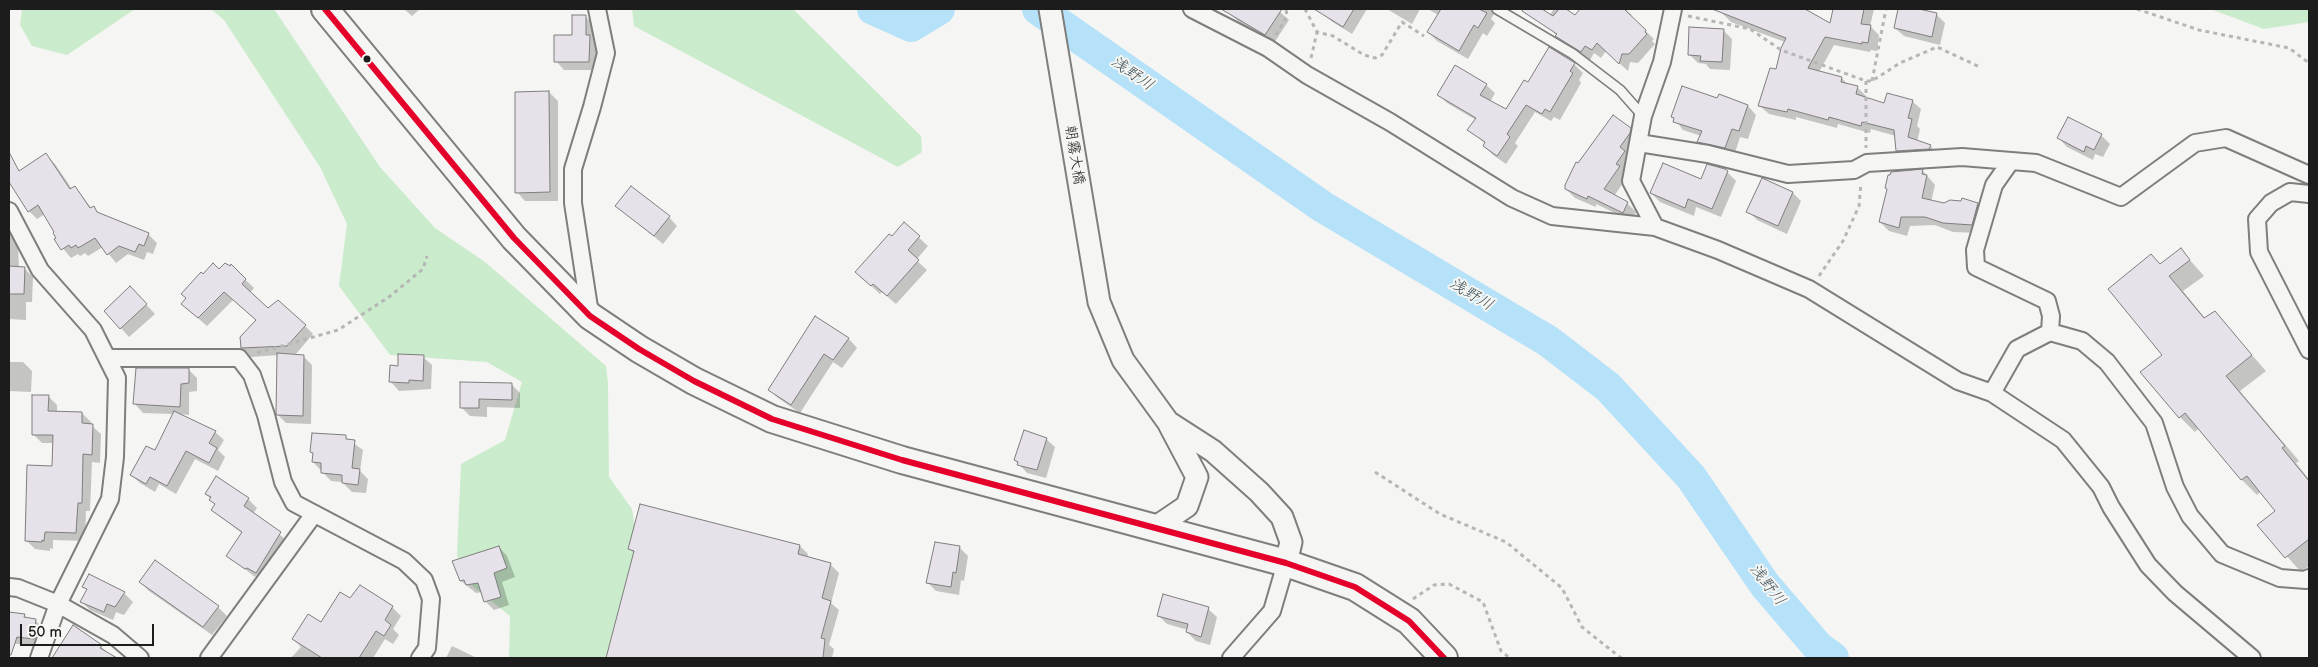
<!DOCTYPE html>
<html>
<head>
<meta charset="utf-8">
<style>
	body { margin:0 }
	#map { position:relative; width:2318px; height:667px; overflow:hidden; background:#f5f5f3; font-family:"Balsamiq Sans",sans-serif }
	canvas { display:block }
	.frame { position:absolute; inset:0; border:10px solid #1c1c1c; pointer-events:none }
	.scale { position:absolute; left:20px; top:624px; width:134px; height:22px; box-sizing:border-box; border:2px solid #1c1c1c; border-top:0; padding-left:6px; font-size:15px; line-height:18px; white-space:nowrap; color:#1c1c1c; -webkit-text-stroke:4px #f6f6f2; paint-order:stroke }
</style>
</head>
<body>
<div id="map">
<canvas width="2318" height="667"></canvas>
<div class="frame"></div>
<div class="scale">50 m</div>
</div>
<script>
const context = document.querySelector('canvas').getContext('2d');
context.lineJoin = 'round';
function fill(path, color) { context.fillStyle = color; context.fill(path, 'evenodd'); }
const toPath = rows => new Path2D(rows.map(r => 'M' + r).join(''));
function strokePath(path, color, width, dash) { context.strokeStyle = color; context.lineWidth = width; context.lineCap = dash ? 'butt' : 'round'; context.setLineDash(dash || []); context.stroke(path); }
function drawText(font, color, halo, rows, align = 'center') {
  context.font = font + ' "Balsamiq Sans","Klee One",sans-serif'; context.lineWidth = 4; context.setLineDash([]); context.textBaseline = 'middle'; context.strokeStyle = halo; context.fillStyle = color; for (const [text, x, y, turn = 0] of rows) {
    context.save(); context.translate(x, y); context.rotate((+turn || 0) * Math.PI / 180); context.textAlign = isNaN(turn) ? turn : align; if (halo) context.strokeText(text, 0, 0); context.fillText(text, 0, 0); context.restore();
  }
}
const green = toPath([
	[22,9,135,9,67,55,32,46,20,25],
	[211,9,274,9,380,167,435,228,485,262,606,366,608,383,609,477,632,509,638,546,620,658,509,658,510,616,465,580,457,555,461,464,505,440,522,382,487,362,390,355,339,286,347,224,320,167,224,20],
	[632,9,793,9,921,136,922,152,898,167,634,26],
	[2210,9,2309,9,2309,22,2264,29]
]);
const shadow = toPath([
	[404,9,420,9,412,16],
	[1233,9,1281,9,1279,11,1289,20,1274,43,1239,22,1230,14],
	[1324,9,1367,9,1352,34,1331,21,1322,12],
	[1387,9,1420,9,1412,24],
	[1428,9,1475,10,1497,9,1491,19,1495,23,1487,36,1483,33,1468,59,1437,41,1428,32,1438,15],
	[1554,9,1564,9,1575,16,1582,9,1629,9,1627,11,1632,15,1630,16,1654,39,1652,41,1655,44,1638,63,1630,62,1628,71,1606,51,1601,58,1594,53,1590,60,1566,45,1546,25,1546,20],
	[1724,9,1804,9,1831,25,1834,9,1874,9,1870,26,1879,35,1877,51,1871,50,1870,52,1834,45,1819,72,1842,78,1848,85,1857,87,1866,96,1865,98,1885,104,1912,101,1921,109,1917,126,1920,129,1917,142,1930,146,1939,154,1906,159,1897,151,1896,136,1871,129,1870,133,1838,124,1837,128,1796,117,1796,120,1769,114,1760,106,1776,71,1785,42,1731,22,1722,13],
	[1899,9,1925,9,1929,13,1937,15,1945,23,1940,45,1904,36,1895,28],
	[585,16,594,25,594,41,598,45,598,70,564,70,556,61],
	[1724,31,1732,39,1730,70,1710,69,1706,64,1698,63,1689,54],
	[1574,64,1583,73,1579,80,1581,83,1560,120,1554,117,1551,121,1535,112,1515,143,1518,146,1506,164,1493,155,1484,146,1486,144,1469,130,1476,120,1447,103,1439,95,1486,85,1495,93,1490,102,1507,111,1528,84],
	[549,92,558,101,558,201,525,201,517,192],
	[1719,96,1748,106,1756,115,1748,139,1740,137,1734,156,1708,151,1699,142,1701,136,1683,130,1673,117,1718,99],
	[1630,129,1639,138,1628,176,1614,196,1627,203,1636,212,1632,221,1596,204,1596,207,1575,198,1566,189,1578,164],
	[2101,135,2110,144,2103,157,2095,154,2093,160,2067,147,2059,138],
	[46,155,55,164,72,189,75,187,92,209,100,215,148,234,157,243,153,254,147,252,144,260,128,254,116,263,103,247,88,256,85,253,80,256,78,254,71,258,55,239,57,238,56,232,45,214,37,219,29,211,9,180,9,177,18,171,19,172],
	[1725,170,1736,181,1721,217,1696,207,1694,216,1660,202,1651,193,1701,180],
	[1923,171,1935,185,1931,202,1944,205,1977,204,1986,213,1980,233,1953,232,1935,225,1910,226,1907,236,1889,231,1880,222],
	[1763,179,1793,193,1801,201,1787,234,1757,220,1748,211],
	[617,206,669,217,677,226,663,244],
	[904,224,928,246,916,260,927,270,896,304,882,292,880,294,866,281,892,238],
	[9,226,18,245,19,268,24,268,33,277,32,302,26,302,26,320,9,319],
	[2181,250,2204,276,2183,291,2205,318,2214,312,2266,371,2240,391,2299,461,2296,463,2309,479,2309,566,2301,572,2259,525,2277,511,2261,491,2257,495,2242,480,2199,428,2195,432,2180,417,2142,372,2163,355,2161,265],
	[231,266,254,288,250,293,268,310,305,326,313,334,295,355,303,356,312,365,311,424,286,423,278,415,279,355,251,357,242,348,257,321,233,300,207,326,192,313,203,276],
	[139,297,155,314,129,337,121,328],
	[815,318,849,339,857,348,842,368,833,362,800,413,778,398,769,390],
	[423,357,432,365,431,389,399,391,391,382,399,367],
	[10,362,23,362,32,371,31,392,9,391],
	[188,369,197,378,197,391,189,392,189,415,179,414,215,432,224,440,218,450,225,457,218,471,195,459,176,494,159,484,155,492,140,483,131,475,155,452,174,414,143,413,135,404],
	[462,383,512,385,520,393,520,408,487,407,487,417,470,416,461,407],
	[48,396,57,405,57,412,82,413,91,422,91,425,101,434,100,463,92,462,90,511,86,511,85,541,53,540,53,549,50,548,50,551,35,549,26,540,53,467,54,443,42,443,33,434],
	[345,437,363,450,360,471,368,479,366,493,352,492,342,482,331,481,313,462,314,454,311,452],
	[1046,439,1055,447,1046,478,1027,473,1015,460],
	[206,494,248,499,257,508,253,514,289,542,265,580,256,575,255,577,228,556,243,534,212,510,216,505],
	[800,546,808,554,807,558,830,564,839,573,831,603,839,610,829,645,834,649,832,658,608,658,634,553,630,549],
	[499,547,507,556,515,577,502,582,509,605,494,610,485,601,482,592,476,593,461,581],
	[959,547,968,556,964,581,961,580,959,595,936,591,928,583,930,561],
	[90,576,124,593,133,602,124,615,116,612,113,620,90,610,82,602,88,591,84,587],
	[140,582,218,607,227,616,212,635,149,591],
	[351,600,392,607,401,616,393,629,399,635,393,644,385,639,373,658,291,658,301,647,293,639,321,624],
	[1208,609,1217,617,1210,645,1196,641,1187,632,1188,630,1167,624,1158,615],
	[9,613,25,616,28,619,35,620,44,629,42,647,9,643],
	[73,627,101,646,112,658,53,658],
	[452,646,477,658,446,658]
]);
const river = toPath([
	[873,9,911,26,939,9],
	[1038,9,1323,207,1548,341,1608,387,1691,477,1765,585,1818,647,1833,658]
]);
const building = toPath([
	[1221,9,1282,9,1265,35,1221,9],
	[1314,9,1354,9,1343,27,1314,9],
	[1441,9,1479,9,1487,13,1478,28,1474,25,1459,51,1427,32,1441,9],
	[1523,9,1542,9,1553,16,1559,9,1566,9,1575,15,1580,9,1624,9,1646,30,1645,32,1647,34,1629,54,1622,54,1619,64,1597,43,1592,50,1585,46,1581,52,1555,36,1557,34,1522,11,1523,9],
	[1712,9,1805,9,1830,23,1833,9,1864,9,1861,24,1871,25,1868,43,1862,42,1862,44,1825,37,1808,68,1842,77,1841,82,1858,86,1856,94,1884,103,1887,93,1913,100,1908,118,1912,119,1908,137,1931,145,1929,149,1896,151,1894,130,1862,122,1861,126,1829,117,1828,120,1788,109,1787,112,1758,106,1770,68,1776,69,1781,48,1786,38,1712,9],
	[1898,9,1919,9,1937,13,1932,37,1894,28,1898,9],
	[572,15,586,15,586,35,590,35,589,62,554,62,554,35,572,35,572,15],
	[1689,27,1724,29,1722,62,1700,61,1701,56,1688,55,1689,27],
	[1549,47,1575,63,1570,71,1573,73,1550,112,1545,109,1542,114,1526,105,1507,134,1510,137,1497,156,1483,146,1485,142,1467,130,1476,118,1437,95,1455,65,1487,84,1480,95,1506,109,1524,80,1528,82,1549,47],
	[1682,86,1717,98,1719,94,1748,105,1739,131,1732,129,1725,148,1697,142,1702,131,1673,122,1674,118,1671,117,1682,86],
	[549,91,550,192,515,193,515,92,549,91],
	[1613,115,1631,128,1630,133,1620,147,1625,151,1616,164,1620,166,1604,189,1628,202,1623,213,1588,196,1587,199,1565,189,1565,185,1576,162,1578,163,1613,115],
	[2068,117,2102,134,2094,150,2086,146,2084,152,2057,138,2068,117],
	[9,152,19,171,46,153,70,189,75,186,90,208,94,206,97,212,149,233,144,246,139,244,135,252,119,246,107,255,95,238,78,248,76,245,71,248,69,245,61,250,54,239,56,238,53,233,54,232,38,205,28,212,9,182,9,152],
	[1663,163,1701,179,1707,164,1725,169,1728,171,1712,209,1688,199,1685,208,1650,193,1663,163],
	[1923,169,1922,174,1927,175,1922,198,1944,203,1950,200,1961,201,1962,198,1978,203,1972,225,1943,223,1925,217,1901,217,1899,228,1879,222,1887,189,1885,188,1888,175,1890,175,1891,172,1923,169],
	[1762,178,1793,192,1778,226,1746,212,1762,178],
	[631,186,670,216,654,236,615,206,631,186],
	[904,222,920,236,908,250,919,260,887,296,873,284,871,286,855,272,889,234,892,236,904,222],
	[2181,248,2190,260,2169,276,2204,318,2215,311,2252,355,2226,376,2285,446,2282,448,2309,481,2309,539,2285,558,2257,525,2275,511,2247,476,2241,480,2185,413,2179,418,2140,372,2162,355,2108,289,2151,254,2160,264,2181,248],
	[213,263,219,269,225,263,230,266,231,264,246,279,242,284,268,308,278,300,306,325,287,346,241,348,240,337,256,320,224,292,198,318,181,304,186,298,181,294,201,272,203,274,213,263],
	[9,266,25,267,24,294,9,294,9,266],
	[130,286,147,304,120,329,104,311,130,286],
	[815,316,849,338,833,360,824,354,791,405,768,390,815,316],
	[277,353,304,355,303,416,276,415,277,353],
	[398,354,424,355,423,381,409,380,409,383,389,382,390,365,398,366,398,354],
	[136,368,189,368,189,383,181,384,180,407,133,404,136,368],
	[460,382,512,383,512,400,479,399,479,408,460,408,460,382],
	[32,395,49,395,48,411,82,412,82,423,93,424,92,455,83,454,82,503,78,503,76,533,45,532,44,541,42,540,42,542,25,541,27,465,52,466,53,435,32,435,32,395],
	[174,411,216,431,209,443,217,448,209,463,186,451,167,486,150,477,146,484,130,475,146,446,155,450,174,411],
	[1024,430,1047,438,1037,470,1017,465,1018,462,1014,460,1024,430],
	[312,433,346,435,346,439,355,440,352,468,360,469,358,485,342,483,342,475,321,473,321,463,312,462,313,453,310,452,312,433],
	[216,476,249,498,244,506,281,532,256,573,247,568,245,569,226,556,242,532,211,510,215,504,209,500,211,497,205,494,216,476],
	[640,504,800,545,798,554,831,563,822,598,831,601,821,638,825,639,823,658,606,658,634,551,628,549,640,504],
	[935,542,960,546,956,573,953,572,951,587,926,583,935,542],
	[499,546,507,568,494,573,501,597,484,602,478,583,466,585,464,580,460,581,452,561,499,546],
	[155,560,219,606,203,627,139,582,155,560],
	[89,574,125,592,115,607,107,604,104,612,80,602,87,589,82,587,89,574],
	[360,585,393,606,385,620,391,625,384,636,376,631,359,658,322,658,292,639,308,614,321,622,340,592,350,598,360,585],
	[1163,594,1209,607,1201,637,1186,632,1188,624,1157,616,1163,594],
	[9,612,25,614,24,617,36,619,34,639,17,637,11,655,9,655,9,612],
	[73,625,102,645,100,648,117,658,52,658,73,625]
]);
const path = toPath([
	[1305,9,1317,32,1333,36,1364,55,1375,58,1382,55,1402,22,1424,36],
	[2137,9,2199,30,2289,48,2309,63],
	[1688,16,1750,29,1781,50,1866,81,1872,81,1900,63,1937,47,1980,67],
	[1276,35,1287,16,1286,9],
	[1311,58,1317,32],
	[1866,81,1866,148],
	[1872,81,1886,9],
	[1819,276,1843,241,1859,206,1861,183],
	[257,353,338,330,389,297,423,269,427,256],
	[1375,472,1440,514,1506,542,1562,588,1582,627,1621,658],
	[1413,599,1434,585,1449,584,1483,602,1501,651,1510,658]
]);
const service = toPath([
	[1497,9,1573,54,1620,90,1643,116]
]);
const minor = toPath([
	[1192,9,1268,48,1307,75,1390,122,1512,198,1552,216,1655,227,1718,250,1809,289,1958,381,1992,393,2063,440,2101,487,2111,507,2148,565,2175,593,2252,658],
	[1639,143,1708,154,1788,174,1854,170,1867,163,1962,157,2036,163,2121,197,2195,143,2226,138,2309,175],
	[2011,161,1994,185,1975,250,1976,267,2047,301,2051,316,2050,332],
	[2309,194,2290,192,2271,203,2257,219,2259,252,2309,350],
	[9,211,40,270,93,330,117,378,115,457,110,499,58,604,39,658],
	[1655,227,1631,181,1643,116,1662,62,1673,9],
	[590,314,573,203,573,169,592,107,606,53,597,9],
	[108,358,239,358,252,375,266,415,283,482,294,503,404,561,424,580,431,599,427,648,420,658],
	[1992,393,2017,349,2050,332,2082,341,2107,362,2154,423,2175,487,2190,516,2222,554,2280,578,2306,580,2309,578],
	[9,587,18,588,58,604,113,635,140,658],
	[209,658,314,514],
	[1231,658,1272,611,1286,563]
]);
const tertiary = toPath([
	[1050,9,1099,302,1123,360,1168,422,1213,451,1259,492,1282,517,1291,542,1286,563],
	[1156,527,1187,506,1197,477,1169,424]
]);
const primary = toPath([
	[325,9,514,238,590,316,639,349,694,381,772,419,902,460,1286,563,1355,587,1409,621,1444,658]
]);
const bus1 = toPath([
	[325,9,514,238,590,316,639,349,694,381,772,419,902,460,1286,563,1355,587,1409,621,1444,658]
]);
const markers = [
	[367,59,4.5,"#1c1c1c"]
];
const streetNames = [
	["朝霧大橋",1074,155,81]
];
const waterNames = [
	["浅野川",1132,74,35],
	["浅野川",1471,295,31],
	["浅野川",1767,585,52]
];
fill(green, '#caeccc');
fill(shadow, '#0003');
strokePath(river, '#b5e1f9', 32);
fill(building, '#e7e1e9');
strokePath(building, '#7e7e7d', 1);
strokePath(service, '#7e7e7d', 12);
strokePath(minor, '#7e7e7d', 20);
strokePath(tertiary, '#7e7e7d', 25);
strokePath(primary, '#7e7e7d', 30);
strokePath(path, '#b6b6b5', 3, [4, 4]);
strokePath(service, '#f5f5f3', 9);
strokePath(minor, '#f5f5f3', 16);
strokePath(tertiary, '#f5f5f3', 21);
strokePath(primary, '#f5f5f3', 26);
strokePath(bus1, '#e4002b', 6);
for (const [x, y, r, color] of markers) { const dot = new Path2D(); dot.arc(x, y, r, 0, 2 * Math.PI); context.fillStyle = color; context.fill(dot); strokePath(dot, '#f6f6f2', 2); }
drawText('15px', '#1c1c1c', '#f6f6f2', streetNames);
drawText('italic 16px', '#42555f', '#f6f6f2', waterNames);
</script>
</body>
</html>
